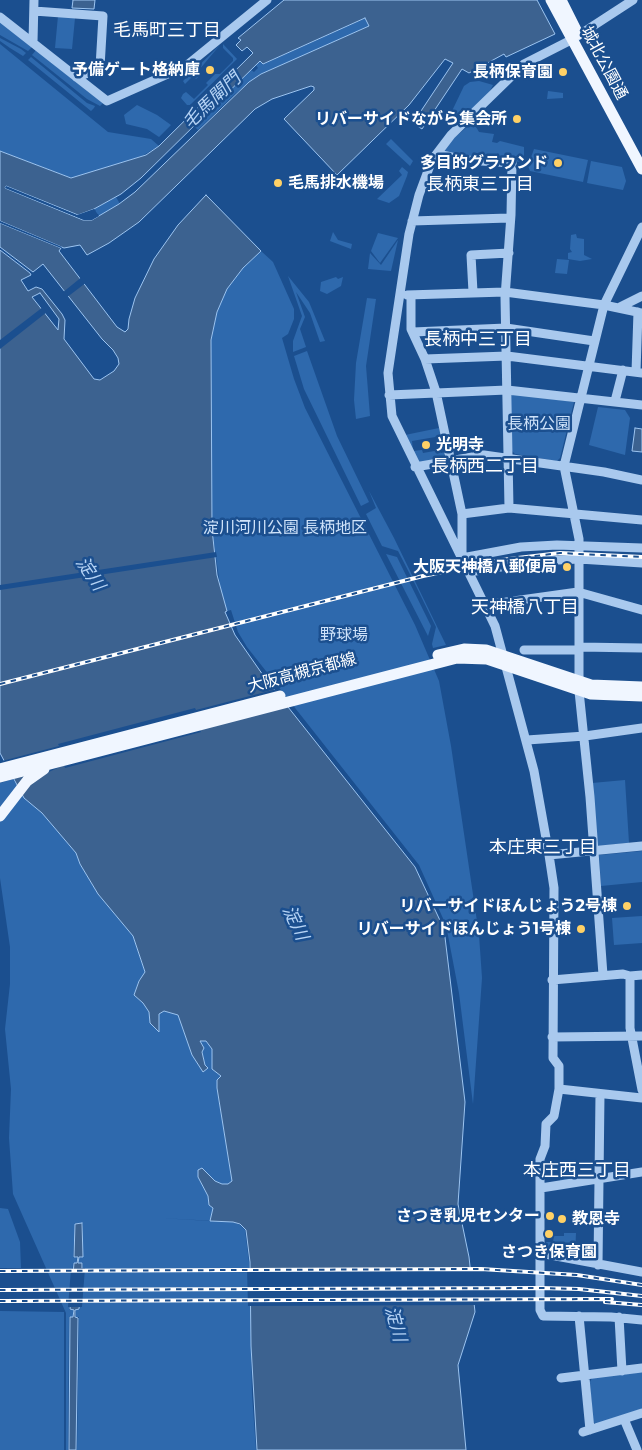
<!DOCTYPE html>
<html>
<head>
<meta charset="utf-8">
<style>
	body { margin:0 }
	canvas { display:block; background:#1b4f8f }
</style>
</head>
<body>
<canvas width="642" height="1450"></canvas>
<script>
const context = document.querySelector('canvas').getContext('2d');
context.lineJoin = 'round';
function fill(path, color) { context.fillStyle = color; context.fill(path, 'evenodd'); }
const toPath = rows => new Path2D(rows.map(r => 'M' + r).join(''));
function strokePath(path, color, width, dash) { context.strokeStyle = color; context.lineWidth = width; context.lineCap = dash ? 'butt' : 'round'; context.setLineDash(dash || []); context.stroke(path); }
function drawText(font, color, halo, rows, align = 'center') {
  context.font = font + ' Montserrat,"Noto Sans JP",sans-serif'; context.lineWidth = 5; context.setLineDash([]); context.textBaseline = 'middle'; context.strokeStyle = halo; context.fillStyle = color; for (const [text, x, y, turn = 0] of rows) {
    context.save(); context.translate(x, y); context.rotate((+turn || 0) * Math.PI / 180); context.textAlign = isNaN(turn) ? turn : align; if (halo) context.strokeText(text, 0, 0); context.fillText(text, 0, 0); context.restore();
  }
}
const green = toPath([
	[58,16,75,18,72,49,55,48],
	[366,18,369,26,261,74,235,94,198,130,195,127,251,70,254,72,258,68,256,65,261,61,264,64],
	[0,20,33,46,28,51,0,35],
	[0,38,21,49,26,53,23,56,10,48,0,41],
	[0,44,108,132,151,139,159,146,142,156,72,178,0,151],
	[223,44,237,59,190,105,187,105,181,98,183,94,186,92,194,99,208,85,206,83,215,74,220,74,233,61,233,58,223,48],
	[220,45,199,70,202,73,196,79,193,76,185,84,183,81],
	[36,50,103,103,100,106,87,99,32,55],
	[31,57,87,103,95,106,94,108,91,111,28,60],
	[479,81,493,85,490,91,473,110,462,118,454,120,452,111,464,86,470,82],
	[548,91,563,93,563,98,547,99],
	[137,105,157,115,171,125,159,137,147,129,126,124,124,115],
	[473,122,479,132,494,134,492,142,497,143,500,141,524,147,524,162,467,158,442,152,454,138],
	[391,139,413,161,410,166,386,144],
	[534,149,588,160,583,182,530,171,528,166],
	[591,161,622,167,626,181,623,190,587,183],
	[402,167,408,172,407,176,399,196,389,203,377,199,402,175,399,171],
	[116,197,120,204,99,216,94,209],
	[333,232,338,240,352,244,351,249,330,241],
	[378,233,398,238,380,263,371,251],
	[576,234,577,238,584,239,584,255,592,259,580,261,568,259,568,253,572,252,570,249,571,235],
	[398,240,391,271,368,269,370,253,381,265],
	[261,251,273,262,294,309,294,319,288,334,282,338,294,379,305,408,415,625,439,681,451,746,479,935,482,978,473,1104,459,993,446,925,419,865,247,647,238,632,231,610,227,611,221,592,212,529,211,340,217,312,227,289,243,268],
	[557,259,569,260,567,274,555,273],
	[288,276,309,302,325,341,320,342,310,313,296,292,305,317,300,329,306,347,293,352,293,341,302,316],
	[336,277,338,279,343,277,341,286,327,294,320,291,321,282],
	[367,298,376,299,366,366,370,416,356,419,354,400,356,363],
	[307,351,337,436,369,502,361,506,304,389,294,356],
	[514,394,574,402,560,458,557,461,515,454,511,450,511,396],
	[598,407,625,410,630,418,625,455,589,445],
	[439,428,441,436,412,441,413,451,422,450,423,453,440,450,441,453,445,452,444,458,420,462,417,461,405,435],
	[369,491,394,538,446,645,433,648,432,644,436,627,415,584,398,551,382,546,366,514,376,508],
	[386,554,397,557,431,626,428,636],
	[13,779,25,798,42,813,76,853,80,864,98,894,133,936,145,973,139,980,134,995,143,1003,149,1012,150,1023,159,1022,158,1014,164,1011,178,1015,192,1055,205,1065,200,1041,206,1041,212,1049,213,1066,221,1076,217,1088,232,1181,228,1184,222,1184,215,1181,202,1168,198,1177,208,1196,209,1205,213,1208,210,1221,160,1218,233,1222,240,1225,245,1230,249,1262,252,1394,256,1450,77,1450,79,1317,76,1317,76,1310,80,1309,83,1282,83,1263,79,1263,79,1258,83,1257,83,1223,75,1223,73,1257,77,1258,76,1263,73,1263,69,1309,73,1310,73,1317,69,1317,68,1450,66,1450,66,1313,13,1194,9,1138,11,1089,5,1029,10,984,10,947,0,878,0,783],
	[625,780,629,843,599,846,597,844,592,783],
	[642,851,642,882,601,886,599,855],
	[642,916,642,943,614,945,612,918],
	[571,1162,572,1167,576,1167,578,1178,560,1181,559,1163],
	[0,1208,8,1209,20,1242,21,1268,0,1268],
	[564,1233,576,1233,575,1255,546,1250,546,1242,553,1242,554,1236,564,1236],
	[0,1311,64,1312,64,1450,0,1450],
	[642,1372,642,1409,596,1424,593,1422,590,1382,592,1378]
]);
const water = toPath([
	[73,0,95,0,94,9,72,8,73,0],
	[284,0,537,0,555,34,506,57,504,54,469,73,462,69,422,129,413,123,453,63,445,59,409,105,337,175,284,119,314,90,314,87,311,86,272,99,255,109,139,222,109,243,87,255,80,245,64,248,0,221,0,151,71,178,146,155,159,146,253,53,247,47,242,51,236,45,241,40,238,38,284,0],
	[365,18,369,26,261,74,249,82,135,192,119,204,92,220,83,220,5,188,6,186,78,215,94,209,121,194,141,178,260,61,263,64,365,18],
	[206,195,261,251,243,268,227,289,217,312,211,340,212,529,217,575,227,611,225,612,235,635,265,678,415,867,444,929,465,1102,458,1204,469,1257,475,1312,458,1365,466,1450,257,1450,251,1346,250,1262,246,1230,240,1224,233,1222,210,1221,213,1208,209,1205,208,1196,198,1177,198,1170,202,1168,215,1181,222,1184,228,1184,232,1181,217,1088,217,1080,221,1076,212,1069,212,1049,206,1041,200,1041,204,1048,202,1052,205,1065,208,1068,203,1072,192,1055,178,1015,164,1011,159,1014,159,1032,150,1023,149,1012,143,1003,134,995,139,981,145,972,133,936,98,894,80,864,76,853,42,813,24,798,0,753,0,250,30,273,31,275,21,280,28,291,36,287,42,289,62,314,65,320,64,339,94,379,100,380,114,371,119,364,118,358,113,350,102,339,43,264,33,272,0,247,0,223,61,248,59,251,117,327,125,332,128,329,129,319,135,298,154,259,178,225,206,195],
	[40,293,59,319,58,330,32,297,40,293],
	[635,428,642,429,642,452,632,451,635,428],
	[82,1223,83,1257,79,1257,78,1263,82,1263,82,1282,79,1309,75,1310,75,1317,78,1318,76,1450,69,1450,70,1317,73,1317,74,1310,70,1309,74,1263,77,1263,78,1257,74,1257,75,1224,82,1223]
]);
const pier = toPath([
	[6,186,77,215,94,209,96,211,82,217,84,218,98,214,99,216,92,220,84,220,5,188],
	[0,221,62,247,61,248,0,223],
	[83,276,87,282,66,298,62,293],
	[43,307,47,312,0,349,0,340],
	[216,552,217,557,0,590,0,585],
	[277,689,290,705,200,729,201,732,65,768,64,765,40,776,26,775,9,778,2,761,59,746,58,744,195,708,196,710],
	[85,1268,82,1307,68,1307,71,1269],
	[247,1268,473,1268,477,1305,248,1306]
]);
const minor = toPath([
	[633,0,573,39,524,64,451,135,432,160,419,195,409,234,388,373,392,416,495,626,534,771,549,855,554,888,553,1058,559,1066,559,1089,554,1116,546,1124,545,1146,540,1159,540,1310,543,1316,611,1317,642,1320],
	[34,11,103,16,100,67,98,70,76,77],
	[0,17,107,101,186,66,267,0],
	[33,42,34,0],
	[437,154,466,160,512,163,511,215,505,297,509,508],
	[412,221,509,218],
	[473,292,471,255,509,253],
	[407,295,505,292,604,305,642,313],
	[411,295,411,329,425,359,436,392,462,514,462,558,521,547,557,545,642,548],
	[618,308,642,296],
	[413,332,506,328,594,341],
	[425,359,507,356,642,373],
	[636,372,638,312],
	[389,395,507,390,642,405],
	[615,401,623,370],
	[415,467,484,455,604,472,642,480],
	[462,514,509,508,642,520],
	[469,572,538,561,579,559,642,563],
	[485,605,578,592,642,610],
	[579,647,642,648],
	[524,650,579,650],
	[527,740,585,736,642,728],
	[549,855,642,846],
	[603,975,590,797,579,691,579,539,564,466,604,305,642,227],
	[630,976,642,975],
	[552,980,623,974,630,976,630,1028,642,1090],
	[552,1037,642,1036],
	[559,1089,642,1098],
	[541,1188,642,1172],
	[540,1253,642,1272],
	[598,1265,600,1094],
	[579,1316,590,1430],
	[619,1317,622,1371],
	[561,1378,642,1368],
	[624,1419,637,1450],
	[583,1432,642,1413]
]);
const major = toPath([
	[551,0,642,169],
	[561,0,578,34],
	[438,655,464,649,486,650,591,685,642,687],
	[0,769,280,696],
	[0,777,457,658,487,659,591,694,642,696],
	[0,816,27,781,44,769]
]);
const rail = toPath([
	[0,684,423,576,501,560,560,553,642,557],
	[0,1271,481,1269,577,1275,642,1285],
	[0,1290,541,1288,579,1289,642,1296],
	[0,1301,612,1299],
	[605,1302,642,1305]
]);
const markers = [
	[210,70,5,"#ffd166"],
	[563,72,5,"#ffd166"],
	[517,119,5,"#ffd166"],
	[558,163,5,"#ffd166"],
	[278,183,5,"#ffd166"],
	[426,445,5,"#ffd166"],
	[567,567,5,"#ffd166"],
	[627,906,5,"#ffd166"],
	[581,929,5,"#ffd166"],
	[550,1216,5,"#ffd166"],
	[562,1219,5,"#ffd166"],
	[549,1234,5,"#ffd166"]
];
const streetNames = [
	["城北公園通",604,63,62],
	["大阪高槻京都線",302,673,-15]
];
const poiNames = [
	["予備ゲート格納庫",200,70],
	["長柄保育園",553,72],
	["リバーサイドながら集会所",507,119],
	["多目的グラウンド",548,163],
	["毛馬排水機場",288,183,"left"],
	["光明寺",436,445,"left"],
	["大阪天神橋八郵便局",557,567],
	["リバーサイドほんじょう2号棟",617,906],
	["リバーサイドほんじょう1号棟",571,929],
	["さつき乳児センター",540,1216],
	["教恩寺",572,1219,"left"],
	["さつき保育園",549,1252,"center"]
];
const parkNames = [
	["長柄公園",539,424],
	["淀川河川公園 長柄地区",285,528],
	["野球場",344,635]
];
const neighbourhoodNames = [
	["毛馬町三丁目",167,31],
	["長柄東三丁目",480,185],
	["長柄中三丁目",478,340],
	["長柄西二丁目",485,467],
	["天神橋八丁目",525,608],
	["本庄東三丁目",543,848],
	["本庄西三丁目",577,1171]
];
const waterNames = [
	["毛馬閘門",212,101,-44],
	["淀川",90,574,56],
	["淀川",295,923,65],
	["淀川",395,1324,75]
];
fill(green, '#2e69ad');
fill(water, '#3c6290');
strokePath(water, '#9cc4f0', 1);
fill(pier, '#1b4f8f');
strokePath(minor, '#a9c9ee', 9);
strokePath(major, '#f0f6ff', 11);
strokePath(rail, '#fff', 4);
strokePath(rail, '#1b4f8f', 2, [5.5]);
for (const [x, y, r, color] of markers) { const dot = new Path2D(); dot.arc(x, y, r, 0, 2 * Math.PI); context.fillStyle = color; context.fill(dot); strokePath(dot, '#1b4f8f', 2); }
drawText('16px', '#fff', '#1b4f8f', streetNames);
drawText('bold 16px', '#fff', '#1b4f8f', poiNames, 'right');
drawText('16px', '#cfe3fa', '#1b4f8f', parkNames);
drawText('18px', '#fff', '#1b4f8f', neighbourhoodNames);
drawText('italic 18px', '#b5d3f5', '#1b4f8f', waterNames);
</script>
</body>
</html>
